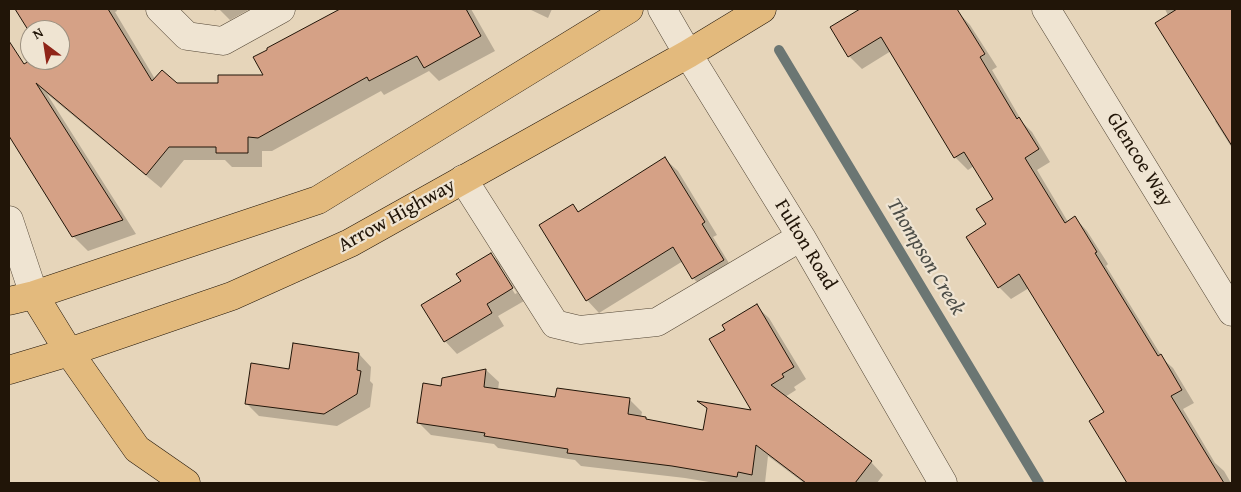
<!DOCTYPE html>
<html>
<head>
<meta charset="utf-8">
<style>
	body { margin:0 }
	#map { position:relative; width:1241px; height:492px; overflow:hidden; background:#e6d5ba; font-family:"Gentium Book Plus",serif }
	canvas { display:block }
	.frame { position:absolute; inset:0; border:10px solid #211508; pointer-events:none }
	.north { position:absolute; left:20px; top:20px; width:50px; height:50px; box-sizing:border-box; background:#efe4d2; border:1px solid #9d9181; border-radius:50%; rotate:329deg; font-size:14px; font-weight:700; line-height:20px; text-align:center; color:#211508 }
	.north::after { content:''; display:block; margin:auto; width:18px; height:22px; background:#8f2418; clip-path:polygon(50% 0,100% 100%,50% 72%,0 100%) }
</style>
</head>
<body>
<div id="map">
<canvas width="1241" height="492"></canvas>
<div class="frame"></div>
<div class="north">N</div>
</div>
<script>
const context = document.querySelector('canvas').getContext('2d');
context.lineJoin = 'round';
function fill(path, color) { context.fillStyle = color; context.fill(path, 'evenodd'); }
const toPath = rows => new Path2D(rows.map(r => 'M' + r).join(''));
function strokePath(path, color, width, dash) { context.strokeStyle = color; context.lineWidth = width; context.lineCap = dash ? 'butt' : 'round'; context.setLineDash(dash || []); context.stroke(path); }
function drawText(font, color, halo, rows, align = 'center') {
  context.font = font + ' "Gentium Book Plus",serif'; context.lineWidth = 4.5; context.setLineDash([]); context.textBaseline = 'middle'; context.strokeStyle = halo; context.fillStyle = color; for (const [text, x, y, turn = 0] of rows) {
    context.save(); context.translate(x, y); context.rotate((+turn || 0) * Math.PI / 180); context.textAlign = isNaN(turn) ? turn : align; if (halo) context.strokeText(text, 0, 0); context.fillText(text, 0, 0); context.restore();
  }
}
const shadow = toPath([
	[17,9,116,9,117,11,115,12,155,79,177,84,219,85,265,77,269,50,268,49,343,9,471,9,495,51,439,81,429,71,384,95,381,91,272,151,262,151,262,167,232,167,225,160,184,160,161,188,47,94,136,234,88,251,73,236,9,134,9,129,10,128,9,126,9,74,34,60,60,60,60,30,30,31],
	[213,9,250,9,230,20,219,9,215,11],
	[529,9,552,9,548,18],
	[878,9,950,9,954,15,958,12,970,25,997,67,992,70,1023,123,1032,132,1050,162,1037,170,1068,222,1075,218,1087,231,1108,264,1106,266,1164,360,1173,368,1194,403,1183,409,1215,463,1224,471,1231,483,1129,483,1091,421,1106,412,1029,288,1011,299,999,287,988,225,994,199,974,166,968,170,955,157,891,51,862,69,849,56,865,17],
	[1165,9,1232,9,1232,148,1215,121,1217,120],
	[665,159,678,171,717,235,713,237,735,273,706,291,693,278,683,261,599,313,587,300,573,206,579,212],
	[491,254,504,267,524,301,498,316,504,326,457,354,445,341,463,281],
	[499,267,501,267,517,293,515,294],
	[756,306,769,318,806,379,794,387,796,390,785,397,871,462,883,475,877,483,804,483,768,456,765,483,715,483,685,478,581,466,575,460,498,448,494,444,431,435,419,423,442,387,443,379,486,370,499,382,498,390,557,399,629,399,642,412,641,417,645,418,649,421,704,431,708,410,701,403,754,412,727,330],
	[359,354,371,367,370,381,373,384,370,407,337,426,259,416,246,403,290,370]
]);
const stream = toPath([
	[779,50,1039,483]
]);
const building = toPath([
	[15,9,108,9,152,81,162,70,177,83,218,83,218,75,263,75,253,57,267,50,267,48,340,9,466,9,481,36,424,68,417,56,369,81,367,77,258,138,248,137,248,153,216,153,216,147,169,147,146,175,36,83,123,220,72,237,9,136,9,41,24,64,31,60,60,60,60,30,30,30,30,33,15,9],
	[860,9,957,9,985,54,980,57,1017,119,1019,117,1039,149,1025,158,1065,223,1075,216,1097,252,1095,253,1158,356,1161,354,1182,390,1171,396,1224,483,1127,483,1089,421,1104,412,1019,274,998,288,966,237,986,224,976,209,993,199,964,152,954,158,881,37,848,57,830,27,860,9],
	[1177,9,1232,9,1232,146,1155,23,1177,9],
	[665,157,705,222,702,224,724,260,692,279,673,247,586,301,539,225,573,204,578,212,665,157],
	[491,253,513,288,487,304,492,313,444,342,421,305,461,281,456,274,491,253],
	[757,304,794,367,782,374,784,377,771,385,872,461,855,483,806,483,756,445,752,475,738,472,737,477,672,466,567,453,568,449,484,436,485,433,417,423,423,383,441,386,442,378,486,369,484,387,555,397,557,388,630,398,628,414,646,417,646,419,703,430,707,408,697,401,751,410,709,339,725,330,722,325,757,304],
	[293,343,359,353,357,370,361,371,357,394,324,414,245,404,251,363,289,369,293,343]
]);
const minor = toPath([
	[160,9,187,36,223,41,281,9],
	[662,9,688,54,801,237,943,483],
	[1046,9,1232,312],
	[463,179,555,324,580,330,657,322,801,237],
	[9,220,34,295]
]);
const major = toPath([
	[34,295,69,352,137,449,186,483],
	[9,301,34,295,318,200,629,9],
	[9,370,69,352,232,296,350,243,688,54,762,9]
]);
const streetNames = [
	["Glencoe Way",1139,160,58],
	["Arrow Highway",397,216,-29],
	["Fulton Road",805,245,59]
];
const waterNames = [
	["Thompson Creek",925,257,59]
];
fill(shadow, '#0003');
strokePath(stream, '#6b7673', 10);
fill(building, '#d5a186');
strokePath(building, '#211508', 1);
strokePath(minor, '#524534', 29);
strokePath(major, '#211508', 29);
strokePath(minor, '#efe4d2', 28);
strokePath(major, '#e3ba7d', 28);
drawText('20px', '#211508', '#efe4d2', streetNames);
drawText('italic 21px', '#4c4d47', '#efe4d2', waterNames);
</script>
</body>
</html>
